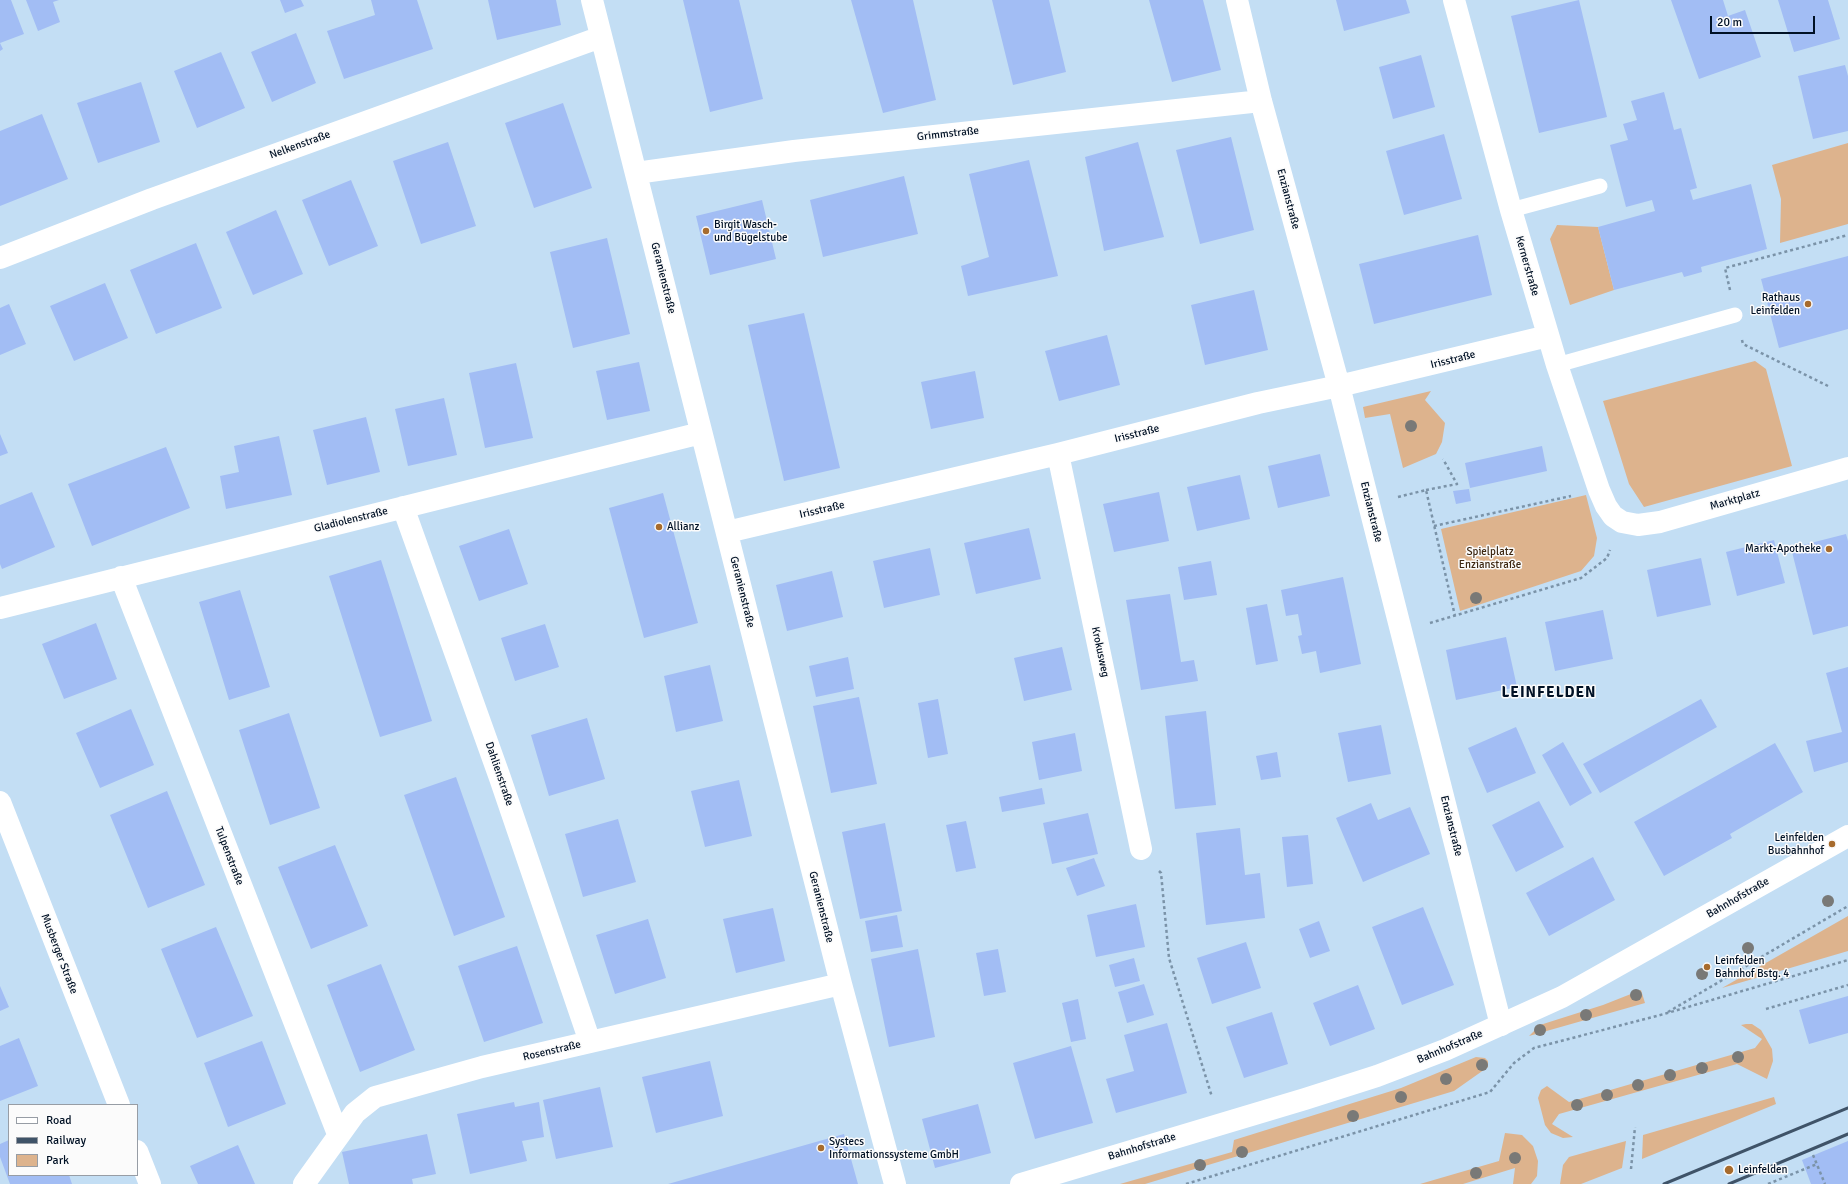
<!DOCTYPE html>
<html>
<head>
<meta charset="utf-8">
<style>
	body { margin:0 }
	#map { position:relative; width:1848px; height:1184px; overflow:hidden; background:#c3def4; font-family:Signika,sans-serif }
	canvas { display:block }
	.legend { position:absolute; left:8px; top:1104px; width:130px; height:72px; box-sizing:border-box; background:#fbfbfb; border:1px solid #979da5; margin:0; padding:5px 7px; list-style:none; font-size:12px; color:#001125 }
	.legend li { display:flex; align-items:center; gap:8px; height:20px }
	.legend b { width:20px; border:1px solid #979da5 }
	.scale { position:absolute; left:1710px; top:16px; width:105px; height:18px; box-sizing:border-box; border:2px solid #001125; border-top:0; padding-left:5px; font-size:12px; line-height:14px; white-space:nowrap; color:#001125; -webkit-text-stroke:3px #fbfbfb; paint-order:stroke }
</style>
</head>
<body>
<div id="map">
<canvas width="1848" height="1184"></canvas>
<ul class="legend">
<li><b style="height:5px;background:#fff"></b>Road</li>
<li><b style="height:5px;background:#3f5368"></b>Railway</li>
<li><b style="height:11px;background:#ddb38d"></b>Park</li>
</ul>
<div class="scale">20 m</div>
</div>
<script>
const context = document.querySelector('canvas').getContext('2d');
context.lineJoin = 'round';
function fill(path, color) { context.fillStyle = color; context.fill(path, 'evenodd'); }
const toPath = rows => new Path2D(rows.map(r => 'M' + r).join(''));
function strokePath(path, color, width, dash) { context.strokeStyle = color; context.lineWidth = width; context.lineCap = dash ? 'butt' : 'round'; context.setLineDash(dash || []); context.stroke(path); }
function drawText(font, color, halo, rows, align = 'center') {
  context.font = font + ' Signika,sans-serif'; context.lineWidth = 3; context.setLineDash([]); context.textBaseline = 'middle'; context.strokeStyle = halo; context.fillStyle = color; for (const [text, x, y, turn = 0] of rows) {
    context.save(); context.translate(x, y); context.rotate((+turn || 0) * Math.PI / 180); context.textAlign = isNaN(turn) ? turn : align; if (halo) context.strokeText(text, 0, 0); context.fillText(text, 0, 0); context.restore();
  }
}
const green = toPath([
	[1848,143,1848,224,1780,243,1781,199,1772,165],
	[1557,225,1598,227,1614,290,1570,305,1550,239],
	[1755,361,1766,369,1792,466,1644,507,1629,484,1603,401],
	[1431,391,1425,400,1445,423,1442,442,1436,454,1403,468,1390,414,1365,418,1363,407],
	[1586,495,1597,538,1594,556,1581,571,1460,611,1441,529],
	[1848,916,1848,951,1722,988],
	[1641,990,1645,1003,1529,1036,1540,1025,1603,1005],
	[1746,1024,1752,1024,1761,1030,1772,1049,1773,1061,1767,1079,1737,1064,1559,1114,1552,1124,1573,1137,1563,1138,1551,1133,1545,1125,1538,1098,1541,1090,1547,1086,1569,1102,1755,1048,1762,1039,1741,1025],
	[1476,1057,1485,1058,1488,1061,1488,1067,1454,1091,1145,1184,1120,1184,1232,1152,1234,1140,1401,1088],
	[1774,1097,1776,1104,1642,1159,1643,1135],
	[1505,1133,1522,1135,1533,1146,1538,1161,1537,1176,1531,1184,1513,1184,1515,1168,1463,1184,1420,1184,1499,1161],
	[1626,1141,1622,1168,1581,1184,1560,1184,1563,1165,1569,1157]
]);
const building = toPath([
	[0,0,11,0,24,34,0,43,3,49,0,51],
	[26,0,59,0,53,2,60,22,38,31],
	[280,0,301,0,304,6,285,13],
	[371,0,417,0,433,49,344,79,327,31,375,15],
	[488,0,556,0,561,25,497,40],
	[683,0,739,0,763,99,710,112],
	[851,0,913,0,936,100,883,113],
	[992,0,1049,0,1066,72,1013,85],
	[1149,0,1203,0,1221,70,1172,82],
	[1336,0,1406,0,1410,13,1344,31],
	[1579,0,1607,117,1539,133,1511,16],
	[1671,0,1723,0,1728,16,1745,10,1761,57,1699,79],
	[1778,0,1828,0,1840,39,1794,52],
	[296,33,316,83,272,102,251,52],
	[221,52,245,108,197,128,174,71],
	[1421,55,1435,107,1393,119,1379,67],
	[1845,65,1848,76,1848,131,1813,139,1798,76],
	[141,82,160,142,98,163,77,103],
	[1664,92,1674,130,1681,128,1697,188,1690,190,1693,200,1751,184,1767,249,1701,267,1702,272,1684,277,1682,272,1614,290,1598,227,1655,211,1652,200,1626,207,1610,145,1628,140,1623,124,1637,120,1631,101],
	[563,103,592,188,534,208,505,123],
	[42,114,68,179,0,206,0,131],
	[1444,134,1462,199,1404,215,1386,151],
	[1231,137,1254,230,1200,244,1176,150],
	[448,142,476,226,421,244,393,161],
	[1138,142,1164,237,1104,251,1085,157],
	[1029,160,1058,276,968,296,961,266,989,257,969,174],
	[904,176,918,234,823,257,810,200],
	[351,180,378,246,329,266,302,200],
	[762,200,776,259,710,275,696,216],
	[276,210,303,274,253,295,226,232],
	[1478,235,1492,295,1374,324,1359,264],
	[607,238,630,334,573,348,550,252],
	[196,243,222,308,156,334,130,270],
	[1848,256,1848,329,1779,348,1761,279],
	[105,283,128,338,74,361,50,306],
	[1254,290,1268,350,1205,365,1191,305],
	[9,304,26,344,0,355,0,308],
	[804,313,840,468,784,481,748,325],
	[1107,335,1120,385,1059,401,1045,351],
	[639,362,650,411,607,420,596,371],
	[516,363,533,438,485,448,469,373],
	[975,371,984,418,931,429,921,382],
	[444,398,457,455,408,466,395,409],
	[366,417,380,472,327,485,313,430],
	[0,434,8,453,0,456],
	[279,436,292,495,226,509,220,476,239,472,234,446],
	[1542,446,1547,471,1470,488,1465,463],
	[166,447,190,508,92,546,68,484],
	[1320,454,1330,496,1278,508,1268,466],
	[1240,475,1250,519,1197,531,1187,487],
	[1469,489,1471,501,1456,504,1453,491],
	[32,492,55,547,2,569,0,564,0,505],
	[1159,492,1169,541,1114,552,1103,504],
	[663,493,698,623,644,638,609,508],
	[1029,528,1041,579,976,594,964,543],
	[509,529,528,584,479,601,459,546],
	[1846,534,1848,541,1848,626,1813,635,1791,548],
	[1774,540,1785,583,1737,596,1726,552],
	[930,548,940,595,884,608,873,561],
	[1701,558,1711,605,1657,617,1647,570],
	[381,560,432,721,380,737,329,576],
	[1211,561,1217,595,1184,600,1178,567],
	[832,571,843,617,787,631,776,585],
	[1343,577,1361,664,1320,673,1316,651,1302,654,1298,636,1302,635,1298,614,1286,616,1281,590],
	[240,590,270,687,229,700,199,602],
	[1170,594,1181,662,1194,660,1198,681,1141,690,1126,600],
	[1267,604,1278,661,1256,665,1246,608],
	[1603,610,1613,659,1555,671,1545,622],
	[96,623,117,679,64,699,42,644],
	[545,624,559,667,515,681,501,638],
	[1506,637,1517,687,1456,700,1446,650],
	[1062,647,1072,690,1024,701,1014,658],
	[848,657,854,689,816,697,809,666],
	[710,665,723,721,676,732,664,676],
	[1848,667,1848,762,1814,772,1806,741,1842,732,1826,673],
	[859,697,877,784,831,793,813,706],
	[938,699,948,754,928,758,918,703],
	[1701,699,1717,727,1600,793,1583,764],
	[131,709,154,765,100,788,76,733],
	[1206,711,1216,805,1175,809,1165,716],
	[289,713,320,808,270,825,239,730],
	[587,718,605,779,549,796,531,735],
	[1381,725,1391,774,1348,782,1338,733],
	[1516,727,1536,773,1487,793,1468,748],
	[1075,733,1082,771,1039,780,1032,742],
	[1563,742,1592,793,1570,806,1542,755],
	[1775,743,1803,792,1730,834,1732,838,1664,876,1634,822],
	[1277,752,1281,777,1261,780,1256,756],
	[456,777,505,917,454,936,404,795],
	[739,780,752,836,705,847,691,791],
	[1042,788,1045,804,1002,812,999,797],
	[167,791,205,885,148,908,110,815],
	[1539,801,1564,847,1516,872,1492,825],
	[1371,803,1378,820,1410,807,1430,854,1363,882,1336,818],
	[1088,813,1098,854,1052,864,1043,823],
	[618,819,636,882,583,897,565,834],
	[966,821,976,868,956,872,946,825],
	[885,823,902,911,860,919,842,832],
	[1240,828,1245,875,1260,873,1265,918,1206,925,1196,833],
	[1308,835,1313,884,1287,887,1282,837],
	[335,845,368,926,311,949,278,867],
	[1593,857,1615,900,1549,936,1526,893],
	[1094,858,1105,886,1077,896,1066,868],
	[1136,904,1145,947,1096,957,1087,915],
	[1423,907,1454,985,1402,1005,1372,927],
	[773,908,785,961,736,973,723,919],
	[897,915,903,947,871,952,865,921],
	[648,919,666,978,615,994,596,935],
	[1319,921,1330,951,1310,958,1299,929],
	[216,927,253,1016,197,1038,161,949],
	[1246,942,1261,988,1212,1004,1197,958],
	[517,946,543,1023,484,1042,458,966],
	[918,949,935,1037,889,1047,871,959],
	[998,949,1006,992,984,996,976,953],
	[1134,958,1140,981,1115,987,1109,965],
	[381,964,415,1050,360,1072,327,985],
	[1144,984,1154,1015,1127,1023,1118,992],
	[1358,985,1375,1029,1330,1046,1313,1003],
	[0,986,9,1007,0,1011],
	[1848,996,1848,1033,1809,1044,1799,1010],
	[1078,999,1086,1039,1071,1042,1062,1003],
	[1272,1012,1288,1064,1244,1078,1226,1027],
	[1167,1023,1187,1093,1116,1113,1106,1079,1134,1071,1124,1035],
	[19,1038,38,1086,0,1101,0,1046],
	[262,1041,286,1104,228,1127,204,1063],
	[1071,1046,1093,1123,1035,1139,1013,1063],
	[710,1061,723,1116,656,1133,642,1077],
	[600,1087,613,1147,556,1159,543,1100],
	[514,1102,515,1107,539,1102,544,1137,522,1141,527,1161,470,1174,457,1114],
	[978,1104,991,1153,935,1168,922,1119],
	[427,1134,436,1174,412,1179,413,1184,349,1184,342,1152],
	[844,1134,858,1184,668,1184],
	[9,1140,9,1175,69,1175,72,1184,10,1184,0,1157,0,1144],
	[1848,1141,1848,1184,1811,1184,1802,1160],
	[238,1145,255,1184,198,1184,190,1166]
]);
const path = toPath([
	[1730,290,1725,268,1848,235],
	[1742,340,1743,344,1828,386],
	[1426,490,1457,484,1443,459],
	[1398,497,1426,490,1455,616],
	[1434,526,1571,496],
	[1430,623,1581,578,1607,558,1610,550],
	[1159,871,1161,873,1169,958,1212,1097],
	[1766,1009,1848,985],
	[1668,1012,1848,906],
	[1813,1155,1825,1184],
	[1631,1169,1635,1127],
	[1186,1184,1490,1092,1514,1063,1534,1048,1664,1014,1848,960],
	[1768,1184,1817,1164]
]);
const service = toPath([
	[1511,210,1600,186],
	[1557,365,1735,315]
]);
const minor = toPath([
	[592,0,841,984,895,1184],
	[1237,0,1261,101,1339,386,1501,1025],
	[1454,0,1511,210,1557,365,1599,490,1606,506,1613,516,1622,522,1638,525,1660,522,1848,468],
	[636,173,794,151,1261,101],
	[0,258,152,199,601,37],
	[1058,454,1141,849],
	[403,507,500,778,590,1042],
	[727,532,1058,454,1258,403,1339,386,1548,336],
	[121,577,338,1134],
	[0,608,701,433],
	[304,1184,355,1113,375,1097,482,1067,841,984]
]);
const tertiary = toPath([
	[1021,1184,1305,1099,1377,1076,1445,1050,1562,997,1848,836]
]);
const secondary = toPath([
	[0,802,119,1105],
	[137,1151,150,1184]
]);
const rail = toPath([
	[1664,1184,1848,1108],
	[1729,1184,1848,1134]
]);
const trees = [
	[1411,426],
	[1476,598],
	[1828,901],
	[1748,948],
	[1702,974],
	[1636,995],
	[1586,1015],
	[1540,1030],
	[1738,1057],
	[1482,1065],
	[1702,1068],
	[1670,1075],
	[1446,1079],
	[1638,1085],
	[1607,1095],
	[1401,1097],
	[1577,1105],
	[1353,1116],
	[1242,1152],
	[1515,1158],
	[1200,1165],
	[1476,1173]
];
const markers = [
	[706,231,4,"#a76b2d"],
	[1808,304,4,"#a76b2d"],
	[659,527,4,"#a76b2d"],
	[1829,549,4,"#a76b2d"],
	[1832,844,4,"#a76b2d"],
	[1707,967,4,"#a76b2d"],
	[821,1148,4,"#a76b2d"],
	[1729,1170,5,"#a76b2d"]
];
const streetNames = [
	["Grimmstraße",948,134,-6],
	["Nelkenstraße",300,145,-20],
	["Enzianstraße",1288,199,75],
	["Kernerstraße",1527,266,74],
	["Geranienstraße",663,278,76],
	["Irisstraße",1453,360,-14],
	["Irisstraße",1137,434,-14],
	["Marktplatz",1735,500,-16],
	["Irisstraße",822,510,-13],
	["Enzianstraße",1371,512,76],
	["Gladiolenstraße",351,520,-14],
	["Geranienstraße",742,592,76],
	["Krokusweg",1100,652,78],
	["Dahlienstraße",499,774,71],
	["Enzianstraße",1451,826,76],
	["Tulpenstraße",229,856,69],
	["Bahnhofstraße",1738,898,-30],
	["Geranienstraße",821,907,76],
	["Musberger Straße",59,954,69],
	["Bahnhofstraße",1450,1047,-23],
	["Rosenstraße",552,1051,-13],
	["Bahnhofstraße",1142,1147,-17]
];
const poiNames = [
	["Birgit Wasch-",714,225],
	["und Bügelstube",714,238],
	["Rathaus",1800,298,"right"],
	["Leinfelden",1800,311,"right"],
	["Allianz",667,527],
	["Markt-Apotheke",1821,549,"right"],
	["Leinfelden",1824,838,"right"],
	["Busbahnhof",1824,851,"right"],
	["Leinfelden",1715,961],
	["Bahnhof Bstg. 4",1715,974],
	["Systecs",829,1142],
	["Informationssysteme GmbH",829,1155],
	["Leinfelden",1738,1170]
];
const parkNames = [
	["Spielplatz",1490,552],
	["Enzianstraße",1490,565]
];
const districtNames = [
	["LEINFELDEN",1549,693]
];
fill(green, '#ddb38d');
fill(building, '#a2bdf4');
strokePath(path, '#7b93a8', 2.5, [3, 3]);
strokePath(service, '#fff', 15);
strokePath(minor, '#fff', 22);
strokePath(tertiary, '#fff', 22);
strokePath(secondary, '#fff', 22);
strokePath(rail, '#3f5368', 3);
context.fillStyle = '#797977';
for (const [x, y] of trees) { context.beginPath(); context.arc(x, y, 6, 0, 2 * Math.PI); context.fill(); }
for (const [x, y, r, color] of markers) { const dot = new Path2D(); dot.arc(x, y, r, 0, 2 * Math.PI); context.fillStyle = color; context.fill(dot); strokePath(dot, '#fbfbfb', 1.5); }
drawText('11px', '#001125', '#fbfbfb', streetNames);
drawText('11px', '#001125', '#fbfbfb', poiNames, 'left');
drawText('11px', '#3d2711', '#fbfbfb', parkNames);
context.letterSpacing = '1px';
drawText('bold 15px', '#001125', '#fbfbfb', districtNames);
context.letterSpacing = '0px';
</script>
</body>
</html>
